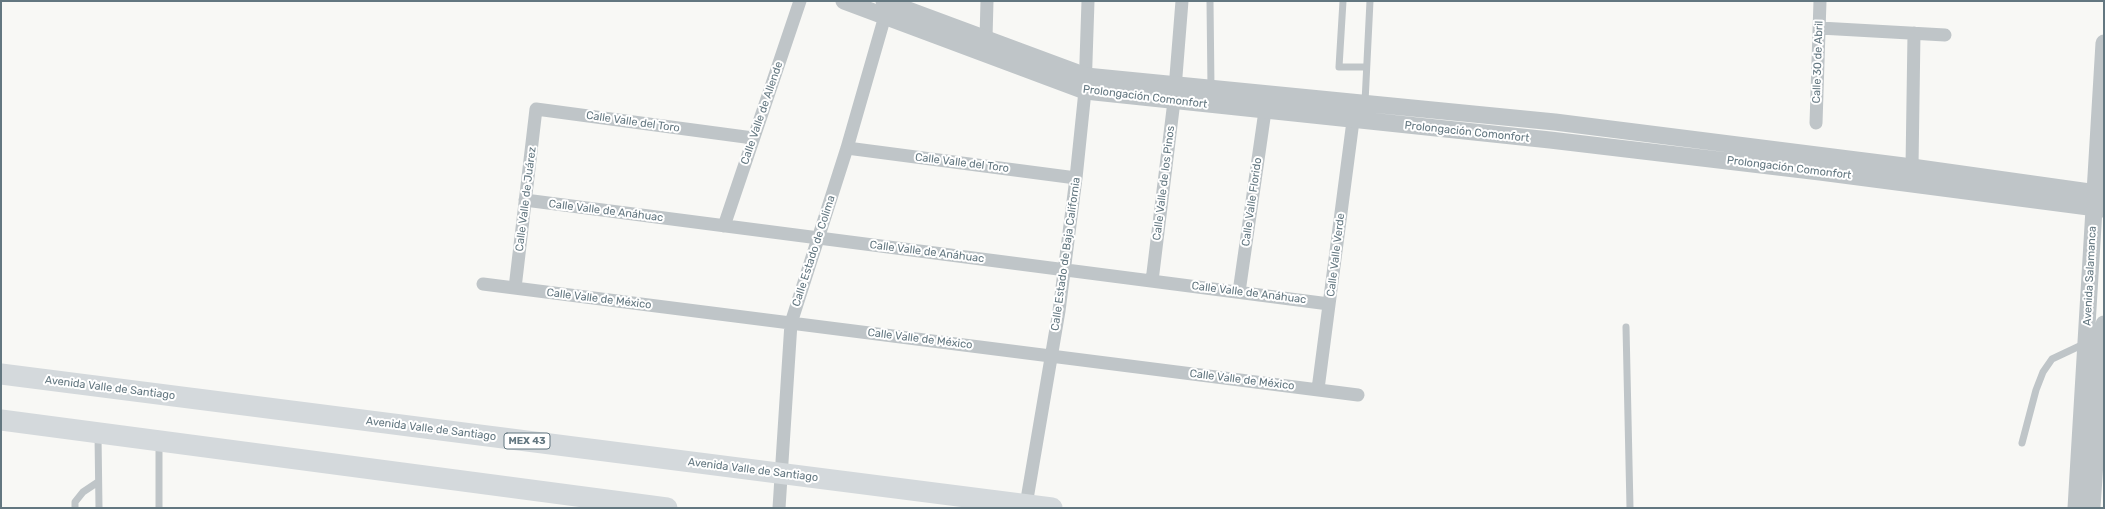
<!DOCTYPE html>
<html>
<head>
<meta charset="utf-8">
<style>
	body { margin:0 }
	#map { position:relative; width:2105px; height:509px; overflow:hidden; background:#f8f8f5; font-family:Rubik,sans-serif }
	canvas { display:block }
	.frame { position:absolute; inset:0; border:2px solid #637780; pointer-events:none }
</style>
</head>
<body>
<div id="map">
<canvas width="2105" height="509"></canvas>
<div class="frame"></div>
</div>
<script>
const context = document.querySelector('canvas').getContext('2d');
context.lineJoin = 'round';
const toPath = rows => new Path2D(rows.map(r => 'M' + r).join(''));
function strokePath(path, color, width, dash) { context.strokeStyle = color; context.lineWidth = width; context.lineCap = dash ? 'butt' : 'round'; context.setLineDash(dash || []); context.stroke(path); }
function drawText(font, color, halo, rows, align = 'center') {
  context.font = font + ' Rubik,sans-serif'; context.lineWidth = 4; context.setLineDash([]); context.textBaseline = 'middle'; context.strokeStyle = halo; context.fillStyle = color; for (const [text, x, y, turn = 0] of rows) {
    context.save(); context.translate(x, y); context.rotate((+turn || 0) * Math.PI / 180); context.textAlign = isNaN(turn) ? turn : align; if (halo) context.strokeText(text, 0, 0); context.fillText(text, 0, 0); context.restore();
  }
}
const service = toPath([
	[1210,1,1211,88],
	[1343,1,1339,67,1366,67],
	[1365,102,1370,1],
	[1626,327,1630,508],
	[98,435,99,508],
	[159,443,159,508],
	[2022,443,2036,390,2043,372,2052,359,2086,343],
	[75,508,75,502,83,492,98,482]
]);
const minor = toPath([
	[1820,28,1945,35],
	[986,38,987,1],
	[1816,123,1820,1],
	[847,148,1076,178],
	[1912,167,1914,33],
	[525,200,1329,304],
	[724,226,800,1],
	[1152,281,1174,101,1182,1],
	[483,284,1358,395],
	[515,288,536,109,753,138],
	[1239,292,1265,111],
	[1318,389,1353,121],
	[1026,505,1059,311,1076,178,1085,91,1088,1],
	[779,508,791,323,847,148,885,16,885,8]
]);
const tertiary = toPath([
	[844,1,1085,91,1550,140,1820,172,2104,209],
	[884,1,1086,76,1555,122,1912,167,2104,194],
	[2076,508,2104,43],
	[2092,508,2104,324]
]);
const primary = toPath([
	[1,374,1052,508],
	[1,420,667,508]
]);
const shields = [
	[527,441,46]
];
const shieldNames = [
	["MEX 43",527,441]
];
const streetNames = [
	["Calle 30 de Abril",1818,62,-88],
	["Prolongación Comonfort",1145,97,7],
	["Calle Valle de Allende",762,113,-71],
	["Calle Valle del Toro",633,122,8],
	["Prolongación Comonfort",1467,132,6],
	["Calle Valle del Toro",962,163,7],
	["Prolongación Comonfort",1789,168,7],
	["Calle Valle de los Pinos",1164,183,-83],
	["Calle Valle de Juárez",526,199,-83],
	["Calle Valle Florido",1252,202,-82],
	["Calle Valle de Anáhuac",606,211,7],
	["Calle Estado de Colima",814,251,-72],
	["Calle Valle de Anáhuac",927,252,7],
	["Calle Estado de Baja California",1066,254,-82],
	["Calle Valle Verde",1336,255,-83],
	["Avenida Salamanca",2090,276,-87],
	["Calle Valle de Anáhuac",1249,293,7],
	["Calle Valle de México",599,299,7],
	["Calle Valle de México",920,339,7],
	["Calle Valle de México",1242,380,7],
	["Avenida Valle de Santiago",110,388,7],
	["Avenida Valle de Santiago",431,429,7],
	["Avenida Valle de Santiago",753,470,7]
];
strokePath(service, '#bfc5c8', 7);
strokePath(minor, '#bfc5c8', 13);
strokePath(tertiary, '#bfc5c8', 17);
strokePath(primary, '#d4d9dc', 21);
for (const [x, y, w] of shields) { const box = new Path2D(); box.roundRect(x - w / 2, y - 8, w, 16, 3); context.fillStyle = '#fff'; context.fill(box); strokePath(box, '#637780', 1); }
drawText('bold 10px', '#637780', null, shieldNames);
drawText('11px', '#637780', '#fff', streetNames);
</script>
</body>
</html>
